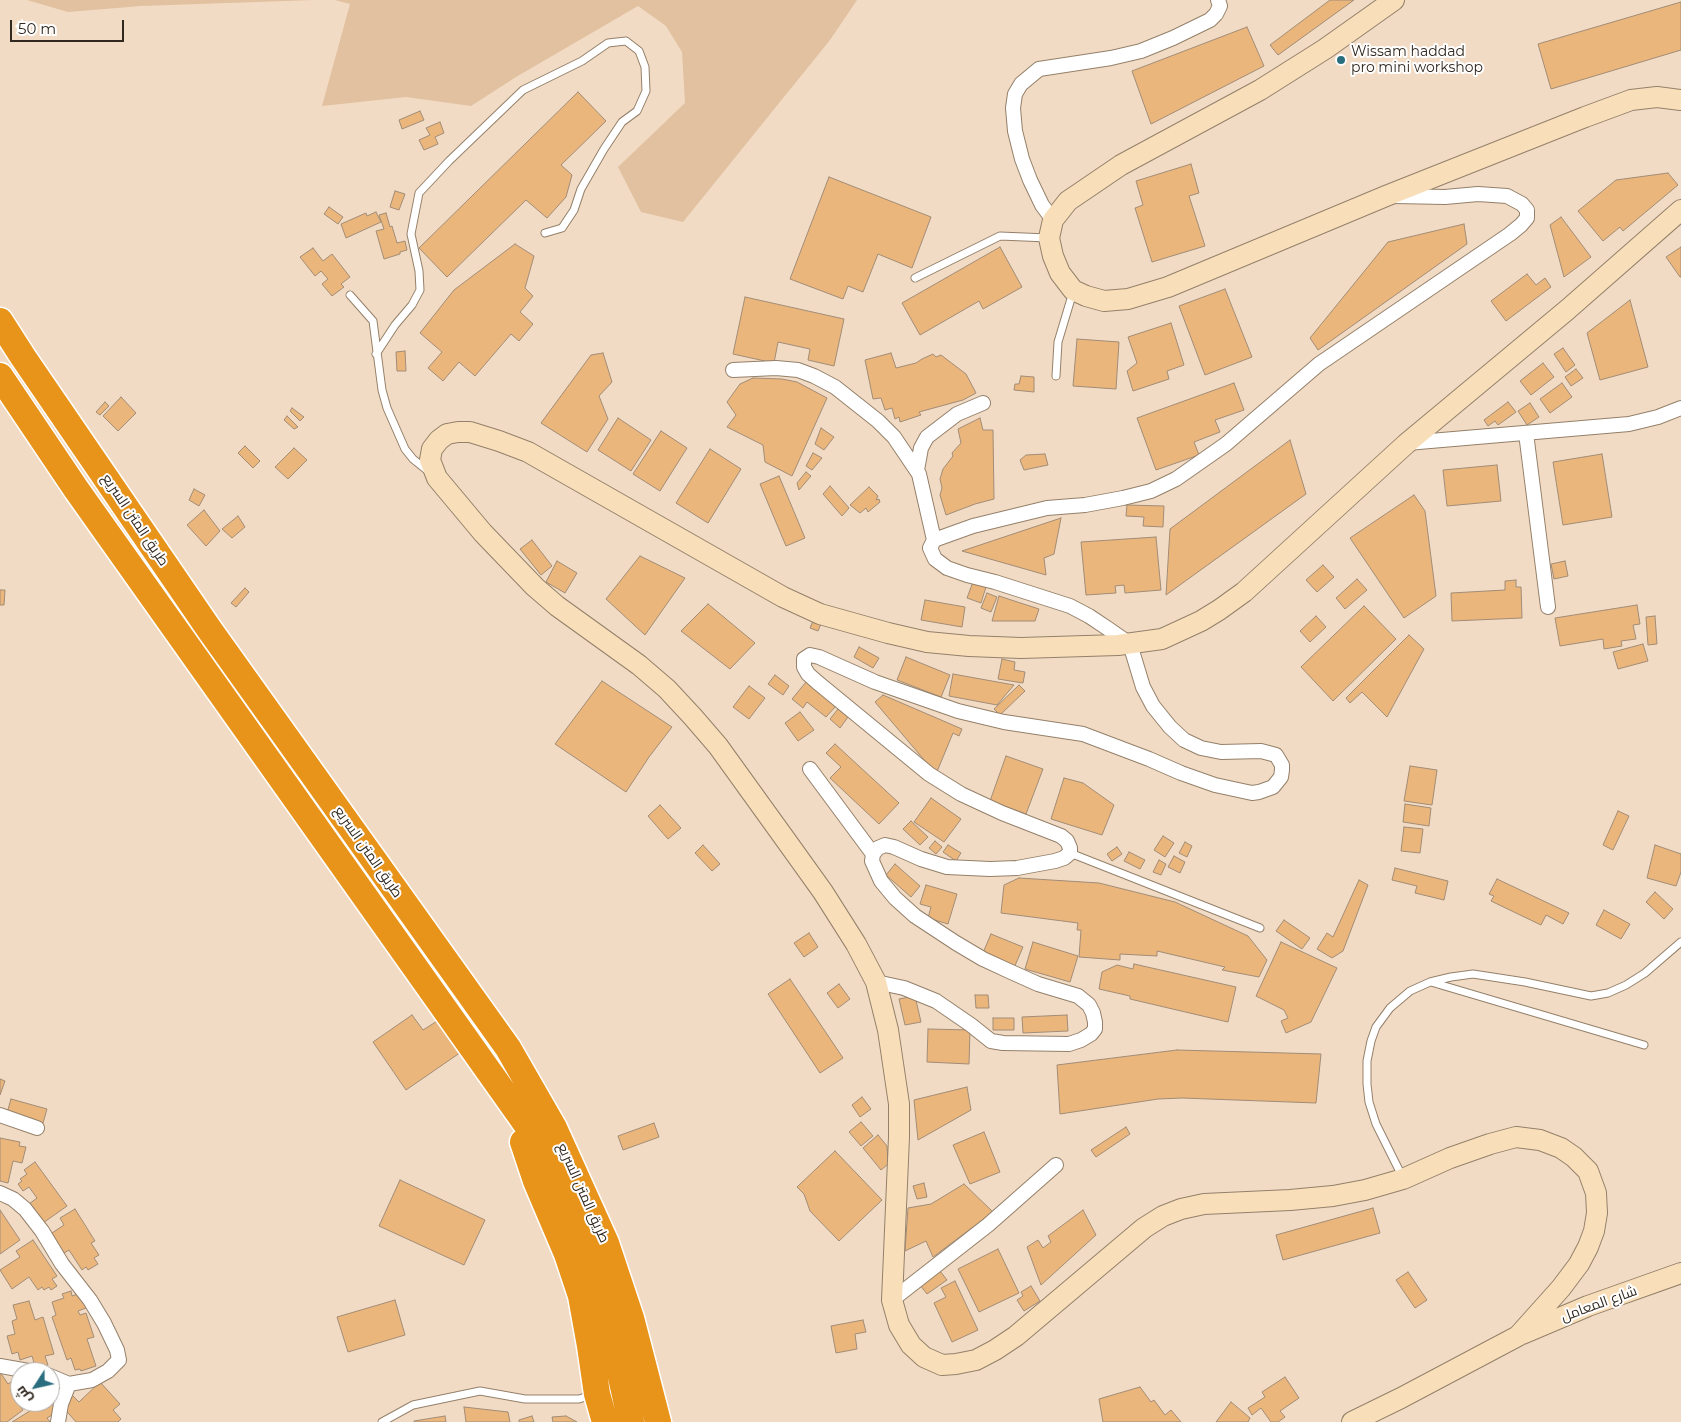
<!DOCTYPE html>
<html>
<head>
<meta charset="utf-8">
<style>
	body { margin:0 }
	#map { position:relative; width:1681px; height:1422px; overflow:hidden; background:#f2dbc4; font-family:Montserrat,Cairo,sans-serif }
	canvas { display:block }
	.north { position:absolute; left:10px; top:1362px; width:50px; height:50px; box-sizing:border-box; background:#fff; border:1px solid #ada9a5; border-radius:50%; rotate:235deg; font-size:14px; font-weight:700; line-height:20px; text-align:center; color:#31281f }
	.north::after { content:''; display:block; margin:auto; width:18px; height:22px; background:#2a6d7e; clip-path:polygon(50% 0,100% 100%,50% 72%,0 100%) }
	.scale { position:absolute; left:10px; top:20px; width:114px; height:22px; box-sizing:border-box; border:2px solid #31281f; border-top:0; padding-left:6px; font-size:15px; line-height:18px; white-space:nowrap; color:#31281f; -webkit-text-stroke:4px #fff; paint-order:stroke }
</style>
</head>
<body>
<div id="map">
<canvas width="1681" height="1422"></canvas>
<div class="north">ش</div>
<div class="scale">50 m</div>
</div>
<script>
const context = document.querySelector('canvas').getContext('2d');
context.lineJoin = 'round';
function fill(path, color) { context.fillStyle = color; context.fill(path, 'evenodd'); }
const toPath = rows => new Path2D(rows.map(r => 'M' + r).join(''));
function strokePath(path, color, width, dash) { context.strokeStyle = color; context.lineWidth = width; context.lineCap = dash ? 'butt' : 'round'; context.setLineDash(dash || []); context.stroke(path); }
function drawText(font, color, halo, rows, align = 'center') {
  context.font = font + ' Montserrat,Cairo,sans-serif'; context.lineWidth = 4; context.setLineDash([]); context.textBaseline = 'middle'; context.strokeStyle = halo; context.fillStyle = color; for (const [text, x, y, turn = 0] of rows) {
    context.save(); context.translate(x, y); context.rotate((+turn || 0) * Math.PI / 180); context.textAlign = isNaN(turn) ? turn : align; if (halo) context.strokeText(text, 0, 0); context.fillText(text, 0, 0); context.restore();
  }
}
const green = toPath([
	[27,0,314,0,141,6,68,12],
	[335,0,857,0,830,40,683,222,641,212,618,167,685,103,682,52,666,26,638,6,516,77,471,106,406,97,322,106,350,4]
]);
const building = toPath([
	[1330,0,1354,0,1278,55,1270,45,1330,0],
	[1681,2,1681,50,1551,89,1538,44,1681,2],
	[1247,27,1264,66,1151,124,1132,71,1247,27],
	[578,92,606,121,561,165,572,175,566,197,547,218,526,200,447,277,419,248,578,92],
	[420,111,424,120,402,129,399,120,420,111],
	[440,122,444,133,435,137,438,144,424,150,419,140,430,135,426,128,440,122],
	[1191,164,1199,193,1189,196,1205,246,1152,262,1135,208,1143,205,1136,181,1191,164],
	[1668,173,1678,185,1623,231,1620,227,1603,241,1578,211,1616,180,1668,173],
	[829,177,931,217,912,268,878,254,863,292,848,286,843,299,790,279,829,177],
	[395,191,405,194,399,210,390,207,395,191],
	[329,207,343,217,338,224,324,214,329,207],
	[376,212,381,222,346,238,341,224,366,213,367,216,376,212],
	[386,213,390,227,392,226,397,243,405,241,407,250,400,252,400,254,384,259,376,231,384,229,379,215,386,213],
	[1561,217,1591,257,1564,277,1550,225,1561,217],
	[1464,224,1467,244,1318,350,1310,338,1388,242,1464,224],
	[515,244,534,256,525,288,533,296,520,312,533,324,519,341,511,334,475,376,459,362,443,381,428,368,442,352,420,333,454,290,515,244],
	[1000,247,1022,287,983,309,979,301,920,335,902,303,1000,247],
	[1681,247,1681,277,1680,277,1666,257,1681,247],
	[313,248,323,261,332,254,350,277,341,284,344,287,332,296,322,284,328,279,321,271,315,276,300,257,313,248],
	[1527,274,1536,285,1545,278,1551,287,1506,321,1491,301,1527,274],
	[1225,289,1252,357,1205,375,1179,306,1225,289],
	[745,297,844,319,834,366,808,360,810,349,778,342,774,363,733,354,745,297],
	[1630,300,1648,367,1600,380,1587,333,1630,300],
	[1171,323,1184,365,1167,371,1169,379,1133,391,1127,371,1137,363,1128,337,1171,323],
	[1077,339,1119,342,1116,389,1073,386,1077,339],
	[1563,348,1575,365,1566,372,1554,354,1563,348],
	[405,351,406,371,397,371,396,352,405,351],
	[603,353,612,382,599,396,608,419,587,452,541,423,591,355,603,353],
	[891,353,896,368,916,363,922,359,933,354,936,357,941,355,966,374,976,393,963,400,919,412,921,415,900,422,899,417,895,419,892,408,885,410,881,398,873,399,865,360,891,353],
	[1543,363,1554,377,1531,395,1520,381,1543,363],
	[1576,369,1583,378,1571,386,1565,377,1576,369],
	[1021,376,1034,377,1034,392,1014,390,1015,384,1019,384,1021,376],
	[753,378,782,379,797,382,827,398,792,476,765,462,763,445,727,427,736,415,727,402,740,384,753,378],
	[1234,383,1244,410,1215,420,1220,432,1194,442,1199,455,1156,470,1137,418,1234,383],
	[1562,383,1572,397,1550,413,1540,399,1562,383],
	[121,397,136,413,118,431,103,416,121,397],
	[105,402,109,406,100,415,96,412,105,402],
	[1508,402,1516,412,1498,425,1495,421,1488,426,1484,420,1508,402],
	[1530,403,1539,417,1527,425,1518,411,1530,403],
	[292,408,304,417,300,421,290,411,292,408],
	[287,416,298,427,294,429,284,420,287,416],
	[618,418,651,440,631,471,598,450,618,418],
	[980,418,983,430,993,430,994,499,975,504,946,515,940,495,942,488,940,479,943,469,953,456,952,453,961,443,958,429,980,418],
	[821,428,834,437,824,450,815,444,821,428],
	[661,431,687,448,660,491,633,474,661,431],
	[1290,440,1306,494,1166,595,1170,529,1290,440],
	[245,446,260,461,253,468,238,453,245,446],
	[294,448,307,460,288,479,275,467,294,448],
	[710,449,741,469,708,523,676,503,710,449],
	[813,453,822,458,812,470,806,466,813,453],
	[1045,454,1048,465,1024,470,1020,460,1026,455,1045,454],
	[1602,454,1612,517,1563,525,1553,462,1602,454],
	[1497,465,1501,501,1447,506,1443,470,1497,465],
	[806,472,811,476,799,490,797,483,806,472],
	[779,476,805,538,786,546,760,484,779,476],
	[830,486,849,508,842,516,823,494,830,486],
	[869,487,878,496,876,500,879,499,880,502,868,512,866,508,860,513,850,505,869,487],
	[194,489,205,495,199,506,189,500,194,489],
	[1414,495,1425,511,1436,596,1404,618,1350,538,1414,495],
	[1127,505,1164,506,1163,527,1143,526,1144,517,1126,516,1127,505],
	[204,510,220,531,206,546,187,525,204,510],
	[238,516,245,527,232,538,222,529,238,516],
	[1061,518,1054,554,1044,558,1046,575,962,551,1061,518],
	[1156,537,1161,590,1125,593,1124,585,1115,586,1116,593,1086,595,1081,542,1156,537],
	[532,540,552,566,541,575,520,549,532,540],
	[640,556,685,578,645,635,606,599,640,556],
	[557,561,577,573,565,593,546,582,557,561],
	[1565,561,1568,576,1554,579,1551,564,1565,561],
	[1323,565,1334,577,1317,592,1306,580,1323,565],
	[1357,579,1367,590,1345,609,1336,598,1357,579],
	[1516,580,1516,587,1521,587,1522,618,1452,621,1451,593,1505,590,1505,581,1516,580],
	[973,582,986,587,981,603,967,598,973,582],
	[245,588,249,592,236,607,231,603,245,588],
	[0,590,5,590,4,605,0,605,0,590],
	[987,593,997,597,991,612,981,608,987,593],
	[999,596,1039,609,1035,621,992,621,999,596],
	[925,600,965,607,962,627,921,620,925,600],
	[708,604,755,643,730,669,681,631,708,604],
	[1637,605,1640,624,1633,625,1636,639,1621,641,1622,646,1604,649,1603,639,1560,646,1555,618,1637,605],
	[1364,606,1396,639,1333,701,1301,667,1364,606],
	[815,616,823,619,818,631,810,628,815,616],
	[1316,616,1326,627,1310,642,1300,631,1316,616],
	[1655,616,1657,644,1648,645,1646,617,1655,616],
	[1409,635,1424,649,1387,717,1362,692,1350,703,1346,698,1409,635],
	[1643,644,1648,661,1618,669,1613,652,1643,644],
	[859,647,879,658,873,668,854,657,859,647],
	[906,657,950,675,941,697,897,680,906,657],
	[1002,659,1015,662,1014,670,1025,672,1023,683,998,679,1002,659],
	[953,674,1014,685,997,705,949,696,953,674],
	[775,675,789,686,783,695,768,684,775,675],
	[602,681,672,727,649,757,626,792,555,744,602,681],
	[806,682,836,706,826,717,807,702,803,708,792,699,806,682],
	[1019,685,1025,691,1000,715,994,709,1019,685],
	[749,686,765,698,749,719,733,707,749,686],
	[883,695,962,729,959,736,953,733,936,774,875,702,883,695],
	[838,709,848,717,840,728,830,719,838,709],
	[800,712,814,730,798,741,785,723,800,712],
	[835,744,899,803,879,824,830,778,841,767,826,753,835,744],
	[1006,756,1043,769,1026,814,990,801,1006,756],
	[1410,766,1437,770,1432,805,1404,801,1410,766],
	[1064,778,1083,783,1114,805,1102,835,1051,819,1064,778],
	[931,798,961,819,944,842,914,822,931,798],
	[1405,804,1431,808,1429,826,1403,822,1405,804],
	[660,805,681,828,668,839,648,816,660,805],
	[1618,811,1629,816,1613,850,1603,845,1618,811],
	[911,821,928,837,920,845,903,829,911,821],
	[1404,827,1423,829,1420,853,1401,851,1404,827],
	[1163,836,1174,843,1165,857,1154,850,1163,836],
	[935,841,942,847,936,854,929,848,935,841],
	[1185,842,1192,846,1187,857,1179,853,1185,842],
	[703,845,720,864,712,871,695,853,703,845],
	[948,845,961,853,956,861,943,852,948,845],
	[1655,845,1681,854,1681,872,1676,886,1647,878,1655,845],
	[1117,847,1122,854,1112,861,1107,854,1117,847],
	[1129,852,1145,860,1140,869,1124,861,1129,852],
	[1174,856,1185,862,1180,873,1168,867,1174,856],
	[1159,860,1166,864,1161,875,1153,872,1159,860],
	[895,864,920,886,911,897,886,875,895,864],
	[1395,868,1448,881,1444,900,1415,893,1417,886,1392,880,1395,868],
	[1019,878,1099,883,1175,902,1248,936,1267,960,1259,977,1222,970,1225,967,1157,951,1157,956,1120,954,1120,960,1079,957,1081,930,1077,930,1078,923,1001,913,1004,885,1019,878],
	[1497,879,1569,913,1563,924,1546,915,1541,925,1491,901,1494,896,1489,894,1497,879],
	[1359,880,1368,885,1343,951,1332,958,1317,949,1327,933,1333,937,1359,880],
	[926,885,957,894,948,924,928,918,931,907,920,904,926,885],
	[1655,892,1673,909,1664,919,1646,902,1655,892],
	[1604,910,1630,924,1621,939,1596,925,1604,910],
	[1284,920,1310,938,1302,949,1276,931,1284,920],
	[809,933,818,947,804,957,794,943,809,933],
	[991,934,1023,947,1014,968,982,955,991,934],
	[1033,942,1078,956,1070,982,1025,969,1033,942],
	[1281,942,1337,968,1311,1022,1286,1033,1281,1021,1288,1018,1284,1010,1256,996,1281,942],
	[1134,964,1236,987,1228,1022,1130,999,1130,996,1099,989,1102,972,1117,965,1133,969,1134,964],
	[790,979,843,1058,820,1073,768,994,790,979],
	[839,984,850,999,838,1008,827,993,839,984],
	[975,995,988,995,989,1008,976,1008,975,995],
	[915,996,921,1022,905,1025,899,999,915,996],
	[412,1015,423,1030,442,1018,464,1050,406,1090,373,1042,412,1015],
	[1067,1015,1068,1031,1023,1033,1022,1017,1067,1015],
	[993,1018,1014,1018,1014,1030,993,1030,993,1018],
	[928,1029,970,1030,969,1064,927,1062,928,1029],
	[1177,1050,1321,1054,1316,1103,1182,1098,1158,1099,1060,1114,1057,1065,1177,1050],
	[0,1079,5,1081,0,1095,0,1079],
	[967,1087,971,1110,918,1140,914,1100,967,1087],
	[862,1097,871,1109,860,1117,852,1105,862,1097],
	[11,1099,47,1109,43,1123,7,1113,11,1099],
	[861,1122,873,1136,861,1146,849,1132,861,1122],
	[654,1123,659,1137,623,1150,618,1136,654,1123],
	[1126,1127,1130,1134,1096,1157,1091,1150,1126,1127],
	[984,1132,1000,1172,970,1184,953,1145,984,1132],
	[878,1135,887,1146,888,1164,881,1170,863,1148,878,1135],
	[0,1138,20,1142,19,1146,26,1147,22,1163,13,1161,8,1183,0,1181,0,1138],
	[835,1151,882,1200,839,1241,810,1211,804,1194,797,1187,835,1151],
	[35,1162,67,1206,43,1223,29,1204,37,1198,29,1187,23,1191,18,1184,22,1181,20,1179,27,1174,24,1170,35,1162],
	[400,1180,485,1220,464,1265,379,1226,400,1180],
	[924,1183,927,1197,917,1199,913,1186,924,1183],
	[964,1184,993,1212,933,1257,926,1241,905,1251,908,1208,931,1204,964,1184],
	[1373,1208,1380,1233,1283,1260,1276,1235,1373,1208],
	[75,1209,95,1241,91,1243,99,1255,94,1258,98,1264,88,1270,86,1267,82,1270,69,1250,61,1255,49,1235,64,1225,60,1218,75,1209],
	[0,1210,20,1240,0,1254,0,1210],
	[1083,1210,1096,1235,1041,1285,1027,1247,1038,1240,1043,1248,1051,1242,1048,1236,1083,1210],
	[33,1240,57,1276,52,1279,57,1286,51,1290,49,1287,44,1290,42,1287,38,1290,29,1277,12,1289,0,1270,20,1257,16,1251,33,1240],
	[998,1249,1019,1293,979,1312,958,1269,998,1249],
	[940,1271,947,1280,927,1294,920,1285,940,1271],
	[1408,1272,1427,1300,1415,1308,1396,1280,1408,1272],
	[955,1281,978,1330,952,1342,934,1303,946,1297,941,1288,955,1281],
	[1031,1286,1040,1301,1024,1311,1017,1300,1023,1296,1021,1292,1031,1286],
	[71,1291,72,1296,81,1293,86,1308,78,1311,80,1315,86,1313,94,1337,87,1339,96,1366,81,1371,80,1369,75,1370,71,1358,67,1360,52,1317,56,1315,52,1302,64,1298,62,1294,71,1291],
	[395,1300,405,1335,348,1352,337,1317,395,1300],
	[29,1301,35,1320,43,1317,54,1354,45,1356,48,1365,36,1369,32,1356,20,1360,18,1352,12,1354,7,1336,15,1334,12,1321,17,1319,13,1305,29,1301],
	[863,1320,866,1332,855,1334,857,1349,836,1353,831,1326,863,1320],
	[0,1372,8,1384,16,1378,20,1383,20,1399,17,1401,23,1410,7,1422,0,1422,0,1372],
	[1285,1377,1299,1398,1280,1411,1285,1417,1278,1422,1271,1422,1261,1408,1252,1415,1248,1408,1265,1397,1262,1392,1285,1377],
	[100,1382,120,1404,113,1410,121,1419,118,1422,76,1422,63,1407,72,1395,79,1402,100,1382],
	[1140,1387,1151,1402,1154,1400,1165,1415,1171,1410,1181,1422,1103,1422,1099,1399,1140,1387],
	[50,1401,57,1412,47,1418,50,1422,12,1422,38,1406,36,1402,50,1402,50,1401],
	[1231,1402,1250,1418,1248,1422,1216,1422,1231,1402],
	[464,1407,508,1412,510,1422,466,1422,464,1407],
	[445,1416,446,1422,414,1422,414,1421,445,1416],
	[532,1416,534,1422,519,1422,519,1420,532,1416],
	[566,1416,577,1422,553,1422,552,1417,566,1416]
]);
const lane = toPath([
	[915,278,1000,236,1048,238],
	[350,295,373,321,382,390,387,408,405,449,413,459,428,471],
	[376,354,395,325,412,305,420,290,419,271,411,234,419,193,449,161,523,90,582,61,608,43,626,41,639,51,645,67,646,91,637,111,622,122,604,149,581,189,574,210,562,228,545,233],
	[1056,376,1058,342,1073,292],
	[1070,853,1260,928],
	[1431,982,1644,1045],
	[1402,1176,1376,1124,1369,1102,1367,1084,1367,1061,1371,1041,1376,1027,1390,1008,1410,991,1430,982,1451,977,1473,974,1525,982,1591,996,1608,993,1626,985,1645,973,1681,942],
	[382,1422,413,1405,480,1391,525,1399,579,1399,592,1395]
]);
const street = toPath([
	[1053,220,1042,205,1030,180,1022,159,1015,131,1013,108,1015,94,1021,84,1039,69,1111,58,1141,51,1173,38,1210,20,1216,14,1220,6,1218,0],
	[733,370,776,368,798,370,814,376,835,387,878,421,894,437,919,474,934,540],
	[1526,433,1548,607],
	[1407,443,1629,424,1658,417,1681,408],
	[917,470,921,448,927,437,957,414,983,403],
	[810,769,873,854],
	[876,982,904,988,936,1001,971,1025,991,1041,1003,1043,1069,1044,1081,1040,1091,1034,1095,1029,1095,1022,1093,1013,1089,1005,1078,996,1038,984,1009,971,983,959,956,943,915,916,895,898,881,881,872,861,873,854,878,848,885,845,894,847,921,859,947,867,990,869,1017,868,1055,861,1064,858,1070,853,1070,848,1067,841,1061,836,1002,813,961,794,929,774,817,682,808,674,804,667,804,659,810,655,819,657,875,682,958,711,1004,722,1083,734,1149,759,1181,773,1215,785,1252,793,1259,792,1273,787,1281,777,1282,770,1282,765,1276,755,1261,751,1221,752,1201,748,1184,740,1170,727,1153,706,1143,687,1130,644,1107,628,1089,616,1070,606,995,582,967,575,947,568,935,559,930,548,934,540,973,526,1047,508,1085,505,1123,498,1151,491,1176,479,1226,444,1319,364,1510,234,1521,225,1527,218,1527,210,1522,204,1507,196,1478,194,1445,197,1394,196],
	[0,1115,37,1128],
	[0,1193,13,1199,25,1209,42,1231,62,1264,90,1300,104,1323,117,1350,119,1360,108,1371,92,1380,69,1384,61,1404,58,1422],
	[892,1300,988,1225,1056,1165],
	[0,1366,34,1372],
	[50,1376,69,1384]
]);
const secondary = toPath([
	[1394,0,1325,49,1260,90,1121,165,1068,201,1053,220,1049,238,1053,256,1060,273,1073,290,1086,296,1104,301,1128,299,1168,287,1386,196,1585,117,1631,100,1657,97,1681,100],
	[1522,1334,1588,1306,1681,1273],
	[1352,1422,1401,1398,1518,1336,1561,1288,1579,1264,1588,1247,1594,1231,1597,1213,1596,1193,1588,1171,1574,1157,1561,1148,1540,1140,1516,1137,1490,1144,1450,1158,1403,1179,1365,1190,1333,1196,1290,1200,1204,1204,1181,1209,1163,1216,1144,1228,1016,1336,995,1350,976,1360,956,1364,942,1365,924,1357,911,1345,899,1325,892,1300,899,1137,899,1104,888,1030,876,982,856,944,823,892,785,839,718,746,693,717,667,689,639,665,557,606,535,587,483,533,437,478,430,460,432,449,439,440,447,434,458,432,470,432,499,441,528,452,783,597,820,614,888,633,927,642,969,646,1021,648,1118,645,1162,639,1201,621,1219,610,1244,592,1406,444,1567,310,1681,210]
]);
const highway = toPath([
	[0,321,23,357,209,629,508,1048,554,1128,606,1243,631,1318,658,1422],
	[0,376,76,489,529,1128,554,1174,581,1235,606,1310,631,1422],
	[523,1142,536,1181,567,1254,581,1296,590,1346,597,1394,605,1422]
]);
const markers = [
	[1341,60,5,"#2a6d7e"]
];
const poiNames = [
	["Wissam haddad",1351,52],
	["pro mini workshop",1351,68]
];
const streetNames = [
	["طريق المتن السريع",135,520,56],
	["طريق المتن السريع",368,852,55],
	["طريق المتن السريع",583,1193,66],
	["شارع المعامل",1599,1304,-20]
];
fill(green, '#e1c19f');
fill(building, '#ebb67c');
strokePath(building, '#a18c76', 1);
strokePath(lane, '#94806a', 9);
strokePath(street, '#94806a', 16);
strokePath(secondary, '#94806a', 22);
strokePath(highway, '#fff', 29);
strokePath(lane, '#fff', 7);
strokePath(street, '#fff', 14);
strokePath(secondary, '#f8dfba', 20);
strokePath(highway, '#e89319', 26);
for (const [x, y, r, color] of markers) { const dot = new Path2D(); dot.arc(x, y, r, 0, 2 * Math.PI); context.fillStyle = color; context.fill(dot); strokePath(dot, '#fff', 2); }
drawText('14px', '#31281f', '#fff', poiNames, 'left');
drawText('14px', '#31281f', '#fff', streetNames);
</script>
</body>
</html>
